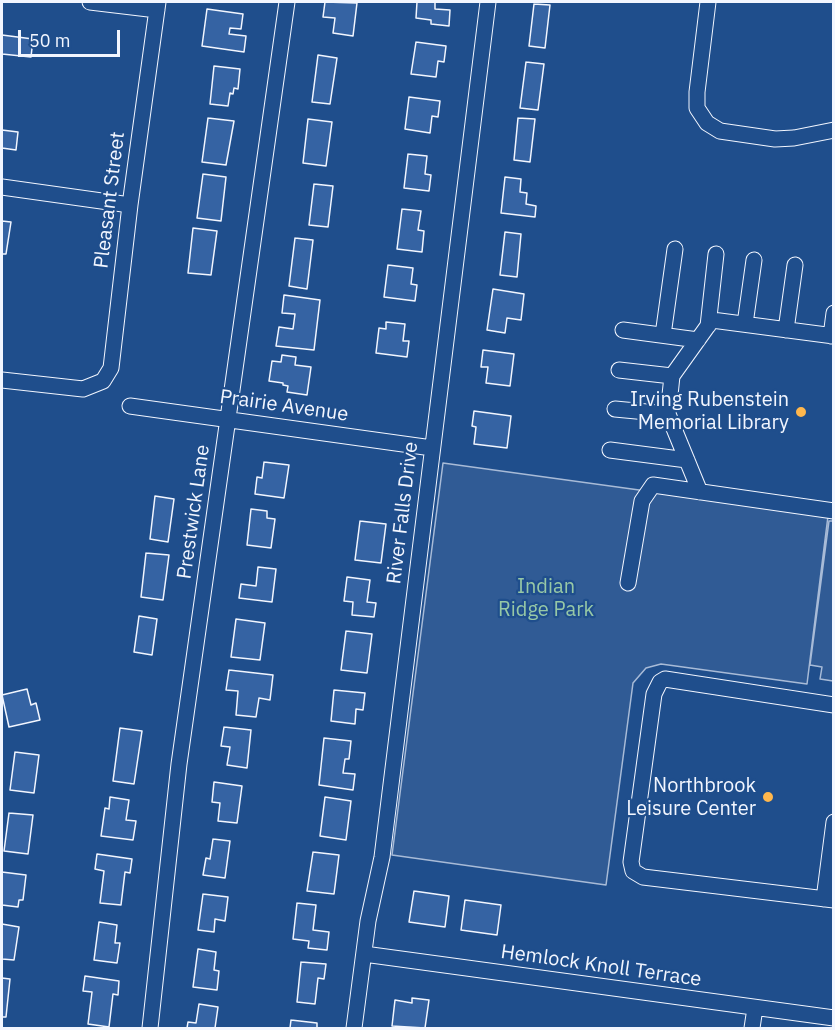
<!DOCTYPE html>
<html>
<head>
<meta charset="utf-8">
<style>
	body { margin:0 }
	#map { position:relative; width:835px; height:1030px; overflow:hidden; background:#1f4e8c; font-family:"IBM Plex Sans",sans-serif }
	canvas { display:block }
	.frame { position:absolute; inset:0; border:3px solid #f2f6ff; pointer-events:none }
	.scale { position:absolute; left:18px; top:30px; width:102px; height:27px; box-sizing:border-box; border:3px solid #f2f6ff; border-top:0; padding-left:8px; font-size:18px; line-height:21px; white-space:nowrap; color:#f2f6ff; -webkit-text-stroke:4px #1f4e8c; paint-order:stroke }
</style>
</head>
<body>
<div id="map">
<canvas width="835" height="1030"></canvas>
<div class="frame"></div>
<div class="scale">50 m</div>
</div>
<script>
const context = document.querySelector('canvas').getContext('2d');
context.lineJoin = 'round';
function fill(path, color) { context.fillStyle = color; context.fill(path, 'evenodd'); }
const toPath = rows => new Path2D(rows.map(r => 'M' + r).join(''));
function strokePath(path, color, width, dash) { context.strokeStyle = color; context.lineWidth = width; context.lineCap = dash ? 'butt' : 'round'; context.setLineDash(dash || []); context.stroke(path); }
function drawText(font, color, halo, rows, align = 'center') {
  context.font = font + ' "IBM Plex Sans",sans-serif'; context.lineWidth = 4.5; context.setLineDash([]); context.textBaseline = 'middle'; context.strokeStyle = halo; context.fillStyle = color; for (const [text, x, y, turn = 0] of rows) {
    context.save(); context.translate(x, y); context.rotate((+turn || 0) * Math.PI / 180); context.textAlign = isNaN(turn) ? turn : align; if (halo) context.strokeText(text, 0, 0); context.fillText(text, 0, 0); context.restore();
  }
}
const built = toPath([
	[443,463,828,516,807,684,661,664,646,668,633,683,606,885,392,855,443,463],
	[829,521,834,521,833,681,820,679,822,667,810,665,829,521]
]);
const building = toPath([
	[325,2,357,3,353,36,333,33,335,18,323,17,325,2],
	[417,2,435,2,435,9,450,10,449,26,431,24,431,20,416,18,417,2],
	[534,4,550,5,545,48,529,46,534,4],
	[207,9,243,14,241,29,230,28,229,34,246,36,244,52,202,46,207,9],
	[2,35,33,39,31,57,2,54,2,35],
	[416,42,446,46,444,62,438,61,436,77,411,74,416,42],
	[318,55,337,58,330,104,312,102,318,55],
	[526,62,544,64,538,110,520,108,526,62],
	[214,66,240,69,238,89,234,88,233,94,230,93,228,106,210,104,214,66],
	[409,97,440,101,438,117,432,116,430,133,405,129,409,97],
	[208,118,234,121,226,165,202,162,208,118],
	[518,118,535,119,530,162,514,160,518,118],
	[308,119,332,122,326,166,303,163,308,119],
	[2,130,18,132,16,150,2,148,2,130],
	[408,154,427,156,425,174,431,175,429,191,404,188,408,154],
	[203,174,226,177,221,221,197,218,203,174],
	[505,177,521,179,520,192,527,193,526,204,536,206,535,217,501,213,505,177],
	[314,184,333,186,328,227,309,225,314,184],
	[402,209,421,211,418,230,424,231,422,252,397,249,402,209],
	[2,221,11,222,6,254,2,254,2,221],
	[193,228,217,231,211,275,188,273,193,228],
	[505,232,521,234,517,277,500,275,505,232],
	[295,238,313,240,307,289,289,286,295,238],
	[388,265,413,268,411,284,417,285,415,301,384,297,388,265],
	[493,289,524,294,521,320,507,318,505,333,487,330,493,289],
	[284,295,320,300,314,350,276,346,279,327,293,329,295,314,282,313,284,295],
	[386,322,405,324,403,341,409,341,407,357,376,353,379,328,386,329,386,322],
	[483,350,514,354,510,386,486,383,488,367,481,367,483,350],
	[282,355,296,357,295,365,311,367,307,395,287,392,288,386,283,385,283,383,269,381,272,361,281,362,282,355],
	[474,411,511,416,507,448,474,444,476,427,472,426,474,411],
	[264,462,289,465,284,498,255,494,257,477,262,478,264,462],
	[155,496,174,499,168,542,150,539,155,496],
	[251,509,267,511,267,518,275,519,271,548,247,545,251,509],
	[360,521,386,524,381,563,355,560,360,521],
	[146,553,169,555,163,600,141,597,146,553],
	[258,567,276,569,272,602,239,598,241,584,256,586,258,567],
	[347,577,370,580,367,602,376,603,374,617,352,615,353,602,344,601,347,577],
	[139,616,157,619,152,655,134,652,139,616],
	[236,619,265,623,260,660,231,657,236,619],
	[346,631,372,634,367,673,341,670,346,631],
	[229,670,273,675,270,700,259,698,256,717,236,715,238,691,226,690,229,670],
	[27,689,31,705,36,703,40,720,9,727,2,695,27,689],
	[334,690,365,693,363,710,356,709,355,724,331,721,334,690],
	[224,727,251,730,247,768,227,765,230,747,221,746,224,727],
	[120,728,142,731,134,784,113,781,120,728],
	[324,738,351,741,349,759,345,759,343,773,355,774,353,790,319,785,324,738],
	[15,752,39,755,34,793,10,790,15,752],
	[214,782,242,786,237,823,218,821,220,803,212,802,214,782],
	[110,797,129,800,126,820,136,821,133,840,101,836,105,808,109,809,110,797],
	[325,797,351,801,346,840,320,836,325,797],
	[9,813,33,815,28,854,4,851,9,813],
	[213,839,230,841,225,878,203,875,206,858,210,859,213,839],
	[313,852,339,855,334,894,307,891,313,852],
	[97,854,132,859,130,873,125,872,121,905,100,903,104,871,95,869,97,854],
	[2,872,26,875,23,900,19,900,18,907,2,905,2,872],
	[414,891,449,896,445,927,409,922,414,891],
	[203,894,228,897,225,921,215,919,214,932,198,930,203,894],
	[465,900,501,905,497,935,461,930,465,900],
	[297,903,316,905,313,930,329,932,327,950,308,948,309,941,293,939,297,903],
	[99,922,117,925,115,943,120,943,117,963,94,960,99,922],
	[2,924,19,927,14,960,2,959,2,924],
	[198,949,216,952,214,970,219,971,217,990,193,987,198,949],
	[301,962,326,964,324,979,318,978,315,1004,297,1002,301,962],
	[85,976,119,981,118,995,113,994,109,1027,88,1024,92,992,83,991,85,976],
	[2,978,10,979,6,1017,2,1017,2,978],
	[412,998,429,1000,425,1028,392,1026,395,1000,412,1003,412,998],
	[199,1004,218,1007,215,1028,187,1028,188,1022,196,1023,199,1004],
	[291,1020,317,1023,317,1028,290,1028,291,1020]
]);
const minor = toPath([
	[90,2,157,10],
	[708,2,697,92,697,108,707,123,720,131,775,139,794,138,834,130],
	[2,187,130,205],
	[745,324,754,260],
	[708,326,716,254],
	[623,330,698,340],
	[786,330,795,265],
	[663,335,675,249],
	[831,336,834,313],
	[619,370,672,376],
	[2,380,83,389,103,381,111,368,130,205,158,2],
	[130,406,432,448],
	[615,409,668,414],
	[610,450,687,460],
	[700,492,668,414,672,376,712,320,834,336],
	[628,583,642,501,653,485,834,511],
	[834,705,665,679,660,682,654,694,631,862,633,871,643,877,834,900],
	[824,899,834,822],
	[364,954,834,1018],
	[150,1028,179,764,287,2],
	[354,1028,368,921,382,857,488,2],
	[752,1028,755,1008]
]);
const markers = [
	[801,412,6,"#ffb74d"],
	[768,797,6,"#ffb74d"]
];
const streetNames = [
	["Pleasant Street",110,200,-83],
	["Prairie Avenue",284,406,8],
	["Prestwick Lane",194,512,-82],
	["River Falls Drive",403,513,-83],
	["Hemlock Knoll Terrace",601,966,8]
];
const poiNames = [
	["Irving Rubenstein",789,400],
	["Memorial Library",789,423],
	["Northbrook",756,786],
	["Leisure Center",756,809]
];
const parkNames = [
	["Indian",546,587],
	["Ridge Park",546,610]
];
fill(built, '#305b95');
strokePath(built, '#a8bbd7', 1.5);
fill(building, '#3563a3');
strokePath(building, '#f2f6ff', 1.5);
strokePath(minor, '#f2f6ff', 17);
strokePath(minor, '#1f4e8c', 15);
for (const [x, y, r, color] of markers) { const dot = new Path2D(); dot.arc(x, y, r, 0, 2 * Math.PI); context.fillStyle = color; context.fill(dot); strokePath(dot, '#1f4e8c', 2); }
drawText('20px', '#f2f6ff', '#1f4e8c', streetNames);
drawText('20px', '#f2f6ff', '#1f4e8c', poiNames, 'right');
drawText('20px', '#97c8a6', '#1f4e8c', parkNames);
</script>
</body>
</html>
